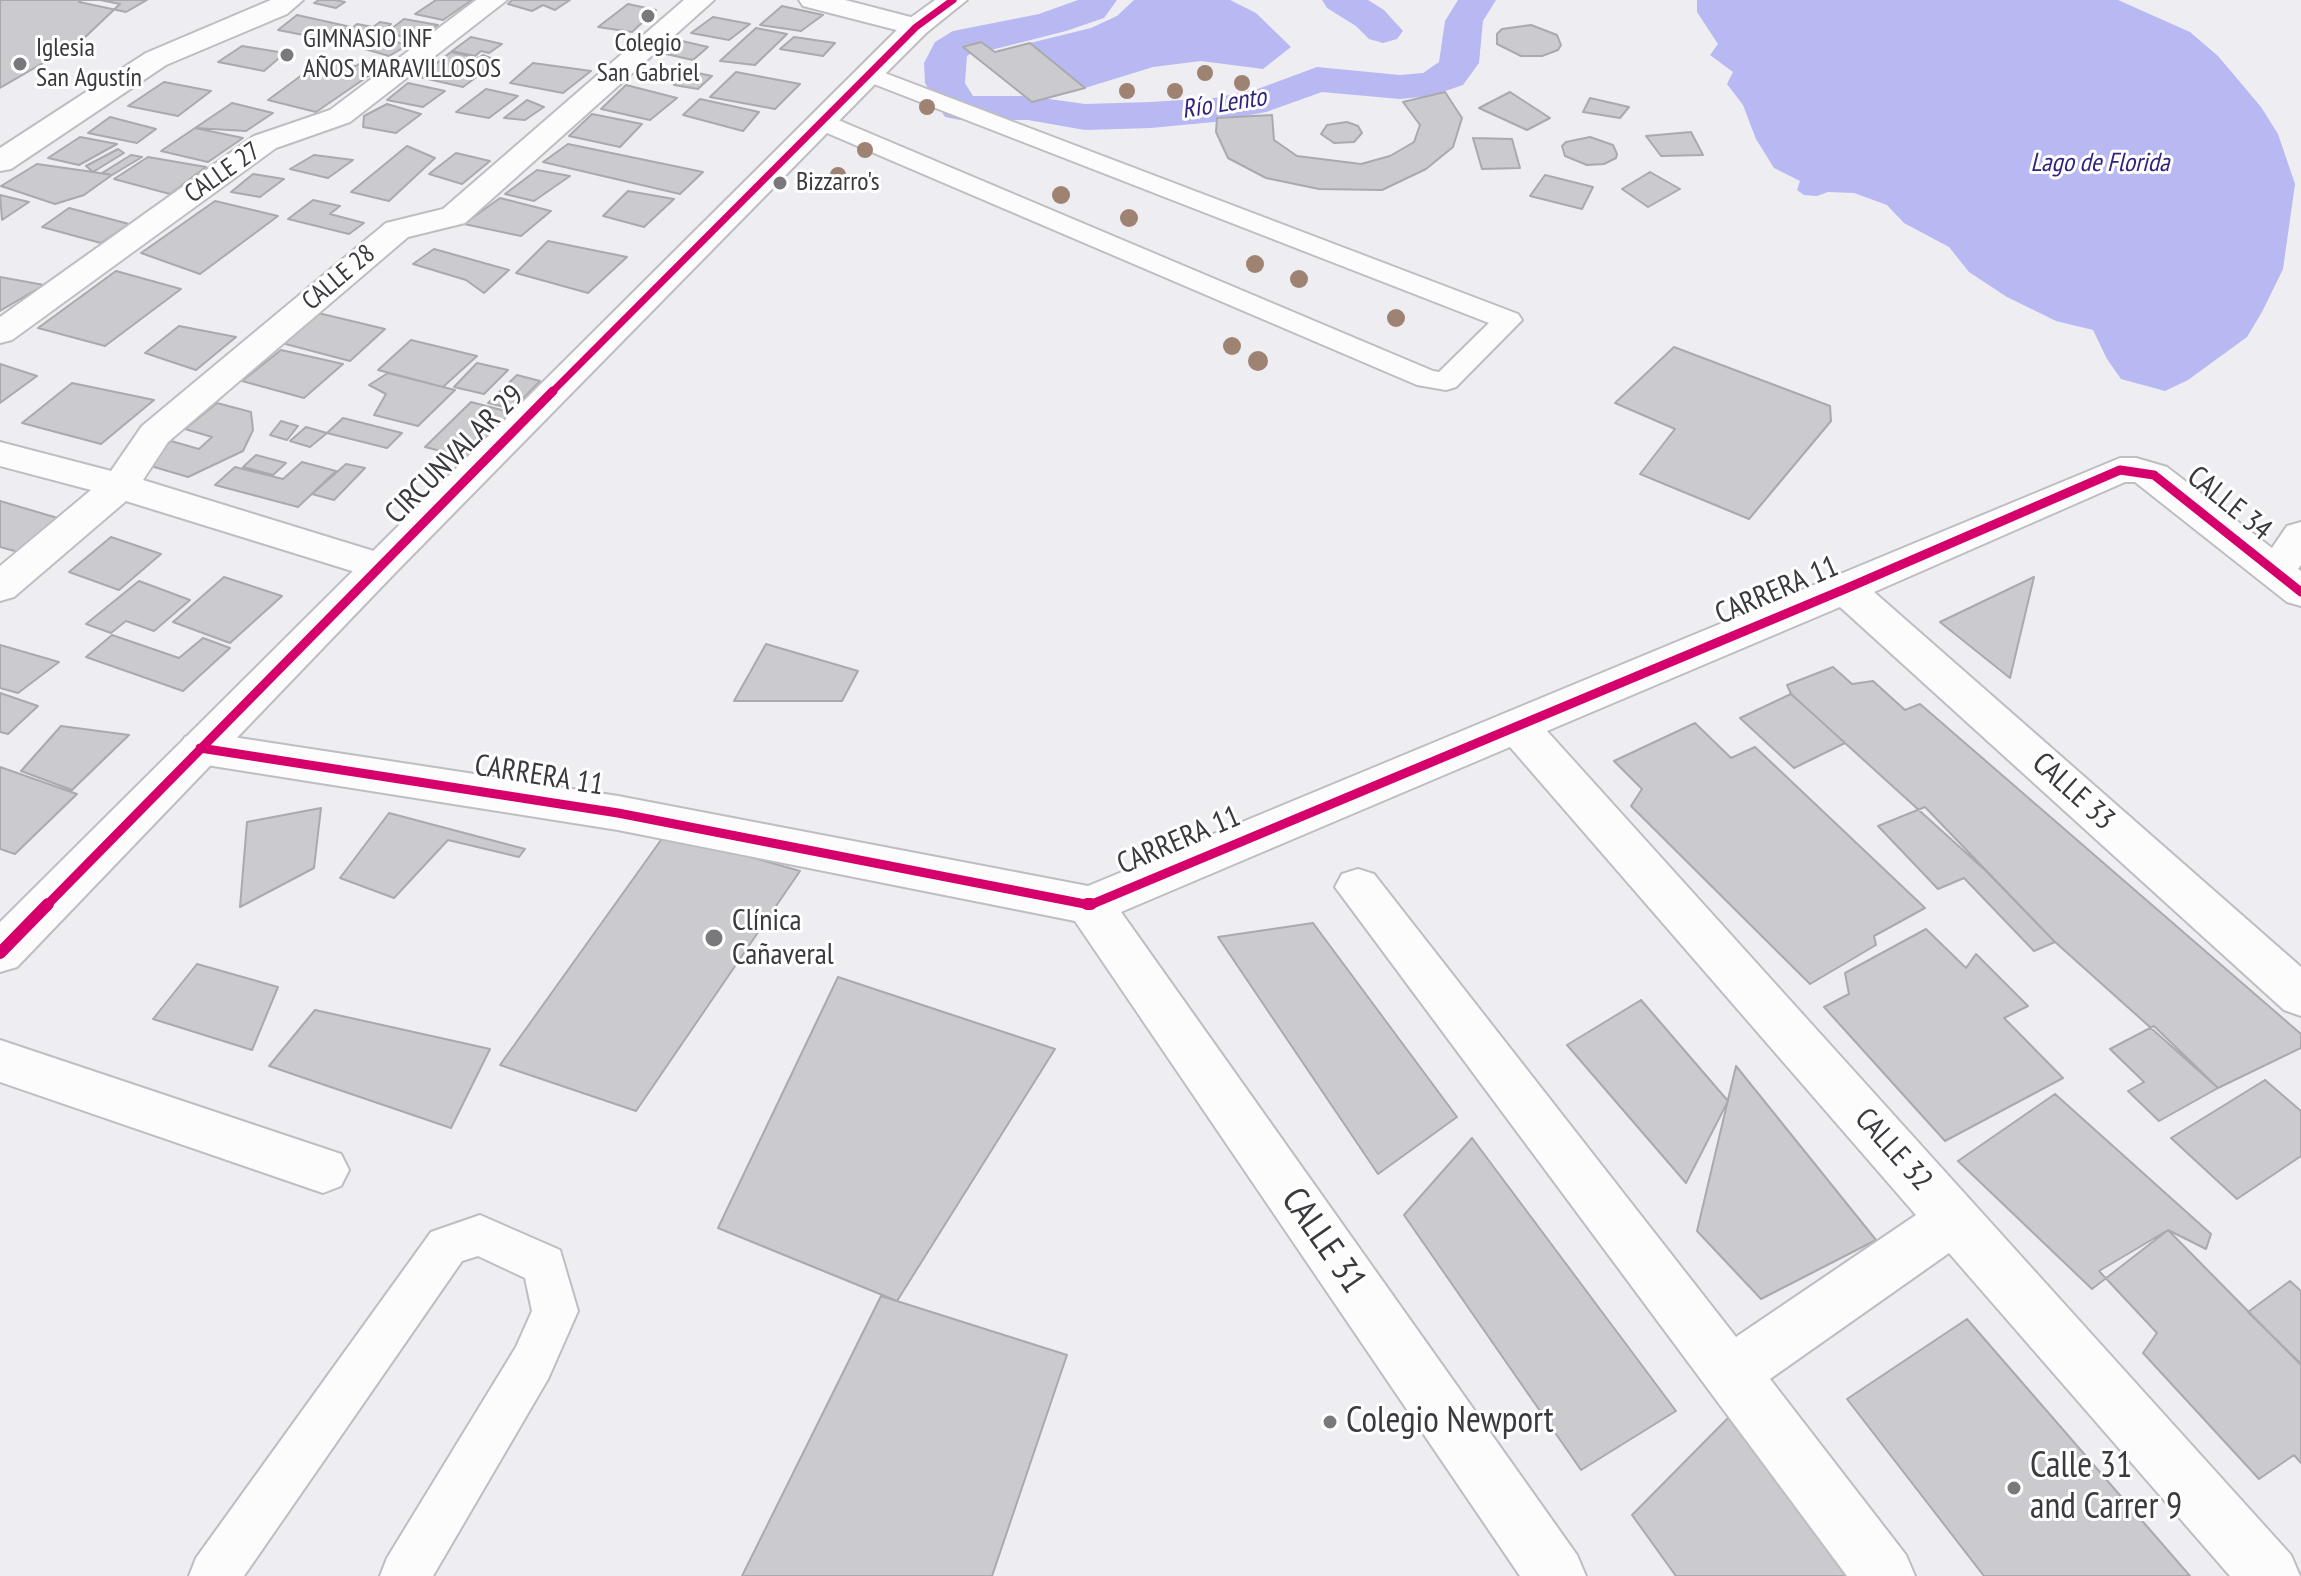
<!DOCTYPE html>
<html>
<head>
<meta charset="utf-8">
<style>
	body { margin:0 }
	canvas { display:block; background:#ededf2 }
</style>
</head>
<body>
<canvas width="2301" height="1576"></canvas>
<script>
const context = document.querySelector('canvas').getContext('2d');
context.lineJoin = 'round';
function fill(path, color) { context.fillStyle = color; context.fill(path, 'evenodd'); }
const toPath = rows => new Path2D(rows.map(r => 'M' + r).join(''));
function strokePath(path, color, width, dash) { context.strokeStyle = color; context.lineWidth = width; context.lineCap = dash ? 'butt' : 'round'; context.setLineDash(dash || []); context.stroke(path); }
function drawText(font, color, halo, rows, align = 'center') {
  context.font = font + ' "PT Sans Narrow",sans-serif'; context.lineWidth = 6; context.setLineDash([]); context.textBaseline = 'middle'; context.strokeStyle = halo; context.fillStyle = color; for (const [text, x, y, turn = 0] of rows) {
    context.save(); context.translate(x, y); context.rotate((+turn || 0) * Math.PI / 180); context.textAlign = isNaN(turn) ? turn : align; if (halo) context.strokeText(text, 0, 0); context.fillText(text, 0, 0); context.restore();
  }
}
const water = toPath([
	[1134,0,1230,0,1256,13,1291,47,1263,69,1201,61,1153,67,1085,88,1030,43,1091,28,1117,16],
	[1697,0,2118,0,2190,32,2218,56,2261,107,2278,134,2295,184,2283,269,2262,312,2247,337,2188,380,2165,391,2121,379,2107,359,2093,330,2056,321,2007,297,1969,272,1949,247,1904,223,1887,205,1854,193,1828,192,1817,196,1804,195,1797,190,1800,181,1774,168,1756,139,1743,105,1727,84,1733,72,1710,55,1718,44,1697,12]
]);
const canal = toPath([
	[1078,0,1117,0,1104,18,1066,31,995,49,976,50,967,56,965,83,973,96,1028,96,1085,104,1151,102,1214,98,1255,90,1317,67,1400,75,1423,73,1439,62,1445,21,1458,0,1496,0,1483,21,1479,63,1463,85,1431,96,1400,99,1322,92,1266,112,1214,122,1151,128,1085,130,1028,120,960,120,945,117,925,83,924,63,935,42,953,31,1039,14,1078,0],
	[1322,0,1368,0,1384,10,1403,31,1397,39,1383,43,1369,39,1356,26,1327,8,1322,0]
]);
const building = toPath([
	[0,0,100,0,120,4,81,41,0,88,0,0],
	[82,0,147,0,126,12,79,2,82,0],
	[319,0,335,0,345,2,336,8,314,3,319,0],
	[436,0,472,0,443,20,415,14,436,0],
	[512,0,570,0,555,10,543,5,532,11,508,4,512,0],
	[628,4,656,10,632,32,598,27,628,4],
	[782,6,823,15,801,31,760,25,782,6],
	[297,15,351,27,319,38,278,30,297,15],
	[713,17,750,24,729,40,691,33,713,17],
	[404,19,438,25,416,39,386,33,404,19],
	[380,22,391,24,374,37,347,32,357,24,373,27,380,22],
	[1531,25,1557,35,1561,45,1558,50,1542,56,1521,56,1497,44,1497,34,1502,29,1531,25],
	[756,28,787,34,755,65,720,61,756,28],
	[471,37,502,44,489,53,481,51,475,56,452,51,471,37],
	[794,37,835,43,823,56,780,49,794,37],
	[381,38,408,45,389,56,365,49,381,38],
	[682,41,708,47,693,60,666,54,682,41],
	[981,42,995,52,1030,43,1085,88,1032,102,963,47,981,42],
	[242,46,285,53,264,71,218,62,242,46],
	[451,52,478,58,483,55,498,61,463,87,419,77,451,52],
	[321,61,356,66,362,62,383,66,316,112,268,100,321,61],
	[533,63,591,71,563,93,510,83,533,63],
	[688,71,712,76,698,89,674,85,688,71],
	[736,72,800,84,775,109,710,97,736,72],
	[164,82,211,91,178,116,128,106,164,82],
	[408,83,445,91,423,107,387,100,408,83],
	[626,85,677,98,650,120,601,109,626,85],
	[486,89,518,96,489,118,456,112,486,89],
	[1445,92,1462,118,1453,147,1426,169,1382,190,1319,189,1266,178,1228,158,1216,132,1217,118,1272,115,1274,140,1297,156,1361,164,1390,156,1414,142,1420,125,1403,102,1445,92],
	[1510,92,1550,118,1527,130,1479,108,1510,92],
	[1590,98,1629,107,1620,118,1583,112,1590,98],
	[700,99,759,112,743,131,683,115,700,99],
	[527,100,544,107,525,120,504,118,527,100],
	[232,103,273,113,246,131,195,128,232,103],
	[387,104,421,114,396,133,363,127,364,116,387,104],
	[592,114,642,124,620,147,569,136,592,114],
	[110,117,156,129,137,143,88,133,110,117],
	[1347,122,1358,126,1362,133,1354,142,1334,143,1321,134,1327,125,1347,122],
	[195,128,243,138,208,162,161,151,195,128],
	[1691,132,1703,155,1661,156,1646,136,1691,132],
	[80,137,117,144,79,165,48,158,80,137],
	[1590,137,1613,145,1617,154,1616,158,1604,164,1587,165,1565,156,1562,146,1566,142,1590,137],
	[1473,138,1512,139,1520,168,1482,169,1473,138],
	[568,144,703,172,680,194,543,162,568,144],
	[407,146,435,158,389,201,351,192,407,146],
	[118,149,124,153,93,172,86,166,118,149],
	[456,153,490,161,462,184,429,174,456,153],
	[131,155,142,157,112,175,102,173,131,155],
	[314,155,353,160,328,178,290,169,314,155],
	[148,157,206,167,170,194,114,179,148,157],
	[37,164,93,172,112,175,84,195,55,204,1,186,37,164],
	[537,170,570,176,534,201,505,194,537,170],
	[1650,172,1680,189,1648,207,1622,189,1650,172],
	[253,174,284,179,260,197,231,192,253,174],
	[1545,175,1593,187,1582,209,1530,196,1545,175],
	[628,191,674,199,644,227,603,216,628,191],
	[0,195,29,202,2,220,0,195],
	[500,198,551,211,521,236,464,224,500,198],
	[313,200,340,206,330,214,364,223,349,234,288,219,313,200],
	[215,201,278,216,200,274,141,253,215,201],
	[69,208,129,224,101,243,42,227,69,208],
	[548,241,627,257,588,293,516,273,548,241],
	[434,249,509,270,484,293,466,280,413,264,434,249],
	[116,271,181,289,105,346,38,328,116,271],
	[0,277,44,285,0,311,0,277],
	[314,312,385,329,350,361,278,342,314,312],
	[179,326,236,337,196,370,145,353,179,326],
	[411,340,477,356,443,387,378,370,411,340],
	[1674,347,1830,406,1831,421,1749,519,1640,474,1675,429,1615,403,1674,347],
	[281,350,343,364,304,398,242,381,281,350],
	[477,363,508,370,484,394,454,387,477,363],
	[0,364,37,376,0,403,0,364],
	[388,373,455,390,418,426,374,415,386,394,369,385,388,373],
	[517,375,540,381,513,409,488,403,517,375],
	[72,383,154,400,101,444,22,423,72,383],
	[471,402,517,414,472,459,425,447,471,402],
	[217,403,251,412,253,430,243,451,188,477,144,464,171,441,199,449,212,437,185,429,217,403],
	[343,418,402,433,387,448,327,433,343,418],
	[281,421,298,426,287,440,270,435,281,421],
	[306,427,327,433,310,447,290,441,306,427],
	[256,455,286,463,273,475,243,467,256,455],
	[302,462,336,471,298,507,215,485,235,467,283,479,302,462],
	[346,464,365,468,334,500,312,494,346,464],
	[0,501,61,519,22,553,0,547,0,501],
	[111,537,161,554,119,590,69,572,111,537],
	[224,577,282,596,230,643,173,622,224,577],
	[2034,577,2010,678,1940,622,2034,577],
	[139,581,190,600,154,631,126,621,111,633,86,624,139,581],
	[112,635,179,658,203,638,230,648,183,691,86,657,112,635],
	[766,644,858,671,842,701,734,701,766,644],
	[0,645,59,662,18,693,0,688,0,645],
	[1833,667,1852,684,1873,681,1905,710,1920,704,2301,1034,2301,1048,2218,1088,2055,942,1986,871,1791,694,1787,685,1833,667],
	[0,693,38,706,8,734,0,732,0,693],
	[1791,694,1845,743,1794,768,1740,718,1791,694],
	[1695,723,1731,758,1755,747,1925,908,1874,936,1876,945,1810,984,1631,806,1642,789,1614,761,1695,723],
	[61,726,129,735,72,790,21,771,61,726],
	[0,767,77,794,15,854,0,849,0,767],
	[1925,807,2055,942,2034,951,1964,878,1938,889,1878,826,1925,807],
	[321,808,314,868,240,907,247,822,321,808],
	[389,813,525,849,519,857,448,840,394,898,340,878,389,813],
	[666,833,800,871,636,1111,500,1065,666,833],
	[1313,923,1457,1117,1378,1174,1218,937,1313,923],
	[1926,929,1966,968,1976,954,2028,1006,2004,1018,2063,1078,1945,1141,1824,1007,1849,994,1845,973,1926,929],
	[197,964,278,987,252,1050,153,1019,197,964],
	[838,977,1055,1049,897,1301,718,1228,838,977],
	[1641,1000,1728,1101,1686,1183,1567,1045,1641,1000],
	[315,1010,490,1049,451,1128,269,1066,315,1010],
	[2154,1026,2218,1088,2159,1121,2128,1091,2144,1082,2110,1049,2154,1026],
	[1736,1066,1876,1240,1761,1299,1697,1231,1736,1066],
	[2265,1080,2301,1111,2301,1156,2237,1199,2171,1138,2265,1080],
	[2055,1094,2211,1234,2206,1249,2168,1230,2092,1289,1958,1161,2055,1094],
	[1472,1138,1676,1411,1581,1470,1404,1215,1472,1138],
	[2168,1230,2301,1365,2301,1463,2294,1455,2259,1479,2143,1353,2157,1333,2099,1271,2168,1230],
	[2290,1281,2301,1291,2301,1364,2248,1312,2290,1281],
	[881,1296,1067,1355,992,1576,742,1576,881,1296],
	[1967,1319,2190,1576,1984,1576,1847,1399,1967,1319],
	[1730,1416,1852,1576,1676,1576,1632,1515,1730,1416]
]);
const service = toPath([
	[869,67,1518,314,1522,320,1456,387,1446,390,1417,385,813,127,810,122,813,117,831,117,1433,371,1439,372,1489,323,861,79,857,74,861,69,869,67],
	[480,1215,560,1250,578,1311,548,1379,433,1576,380,1576,387,1558,516,1347,532,1311,525,1278,478,1256,462,1261,244,1576,189,1576,196,1558,431,1232,480,1215]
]);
const minor = toPath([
	[271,0,303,0,287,14,166,65,11,169,0,171,0,148,146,53,271,0],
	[476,0,507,0,350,122,276,148,12,340,0,343,0,317,254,136,330,110,476,0],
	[684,0,714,0,465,223,408,237,168,442,143,480,393,557,399,566,393,575,379,579,365,575,126,501,14,597,0,601,0,566,91,490,0,466,0,442,111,471,142,426,386,223,443,209,684,0],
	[799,0,845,0,926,21,930,27,926,33,916,35,803,6,799,0],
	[2120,458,2136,458,2167,467,2272,548,2287,526,2301,522,2301,565,2298,569,2301,571,2301,606,2287,602,2135,482,2125,482,1874,592,2301,967,2301,1016,2284,1010,1840,607,1547,731,2291,1555,2300,1576,2230,1576,1949,1253,1770,1379,1906,1555,1915,1576,1847,1576,1335,887,1342,874,1358,869,1374,874,1736,1337,1916,1215,1510,747,1121,912,1577,1555,1586,1576,1520,1576,1075,921,618,830,200,764,185,759,178,748,185,737,200,732,618,796,1088,886,2120,458],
	[0,1040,341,1154,349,1170,341,1186,323,1193,0,1082,0,1040]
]);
const tertiary = toPath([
	[935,0,967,0,926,33,879,80,393,575,17,967,0,972,0,922,906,21,935,0]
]);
const cyclewayFar2 = toPath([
	[551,393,916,27,953,0]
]);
const cyclewayFar1 = toPath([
	[200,748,618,813,1090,905,1845,589,2120,470,2154,475,2301,592],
	[46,906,553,391]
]);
const cycleway = toPath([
	[1087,904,1091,904],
	[0,953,48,904]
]);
const trees = [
	[1205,73,8],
	[1242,83,8],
	[1127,91,8],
	[1175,91,8],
	[927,107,8],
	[865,150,8],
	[838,175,8],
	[1061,195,9],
	[1129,218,9],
	[1255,264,9],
	[1299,279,9],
	[1396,318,9],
	[1232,346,9],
	[1258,361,10]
];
const markers = [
	[648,16,8,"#79797d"],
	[287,55,8,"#79797d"],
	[20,64,8,"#79797d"],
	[780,183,8,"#79797d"],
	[714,938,10,"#79797d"],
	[1330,1422,8,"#79797d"],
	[2014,1488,8,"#79797d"]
];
const farPoinames = [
	["GIMNASIO INF",303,40],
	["AÑOS MARAVILLOSOS",303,70],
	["Colegio",648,44,"center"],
	["San Gabriel",648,74,"center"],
	["Iglesia",36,49],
	["San Agustín",36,79],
	["Bizzarro's",796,183]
];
const farWaternames = [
	["Río Lento",1224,104,-9],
	["Lago de Florida",2100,164]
];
const farStreetnames = [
	["CALLE 27",223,173,-35],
	["CALLE 28",339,278,-40]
];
const streetNames = [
	["CIRCUNVALAR 29",455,455,-45],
	["CALLE 34",2229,504,39],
	["CARRERA 11",1777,591,-23],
	["CARRERA 11",539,776,9],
	["CALLE 33",2073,792,42],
	["CARRERA 11",1179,841,-23],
	["CALLE 32",1893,1150,48]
];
const poiNames = [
	["Clínica",732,921],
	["Cañaveral",732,955]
];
const nearStreetnames = [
	["CALLE 31",1323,1241,55]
];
const nearPoinames = [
	["Colegio Newport",1346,1422],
	["Calle 31",2030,1467],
	["and Carrer 9",2030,1508]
];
fill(water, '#b8b9f3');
fill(canal, '#b8b9f3');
fill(building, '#cbcbcf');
strokePath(building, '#aaaaae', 2);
strokePath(service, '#bebec2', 4);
strokePath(minor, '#bebec2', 4);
strokePath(tertiary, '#bebec2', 4);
fill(service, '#fcfcfd');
fill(minor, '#fcfcfd');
fill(tertiary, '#fcfcfd');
strokePath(cyclewayFar2, '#d6006c', 7);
strokePath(cyclewayFar1, '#d6006c', 9);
strokePath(cycleway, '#d6006c', 12);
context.fillStyle = '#9e8272';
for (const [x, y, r] of trees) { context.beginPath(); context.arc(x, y, r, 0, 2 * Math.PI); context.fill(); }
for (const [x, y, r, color] of markers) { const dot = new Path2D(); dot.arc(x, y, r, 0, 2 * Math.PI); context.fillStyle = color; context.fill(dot); strokePath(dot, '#fff', 3); }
drawText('26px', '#3a3a3e', '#fff', farPoinames, 'left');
drawText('italic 26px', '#30247e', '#fff', farWaternames);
drawText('26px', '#3a3a3e', '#fff', farStreetnames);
drawText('30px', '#3a3a3e', '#fff', streetNames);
drawText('30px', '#3a3a3e', '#fff', poiNames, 'left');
drawText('36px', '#3a3a3e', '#fff', nearStreetnames);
drawText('36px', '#3a3a3e', '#fff', nearPoinames, 'left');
</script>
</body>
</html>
